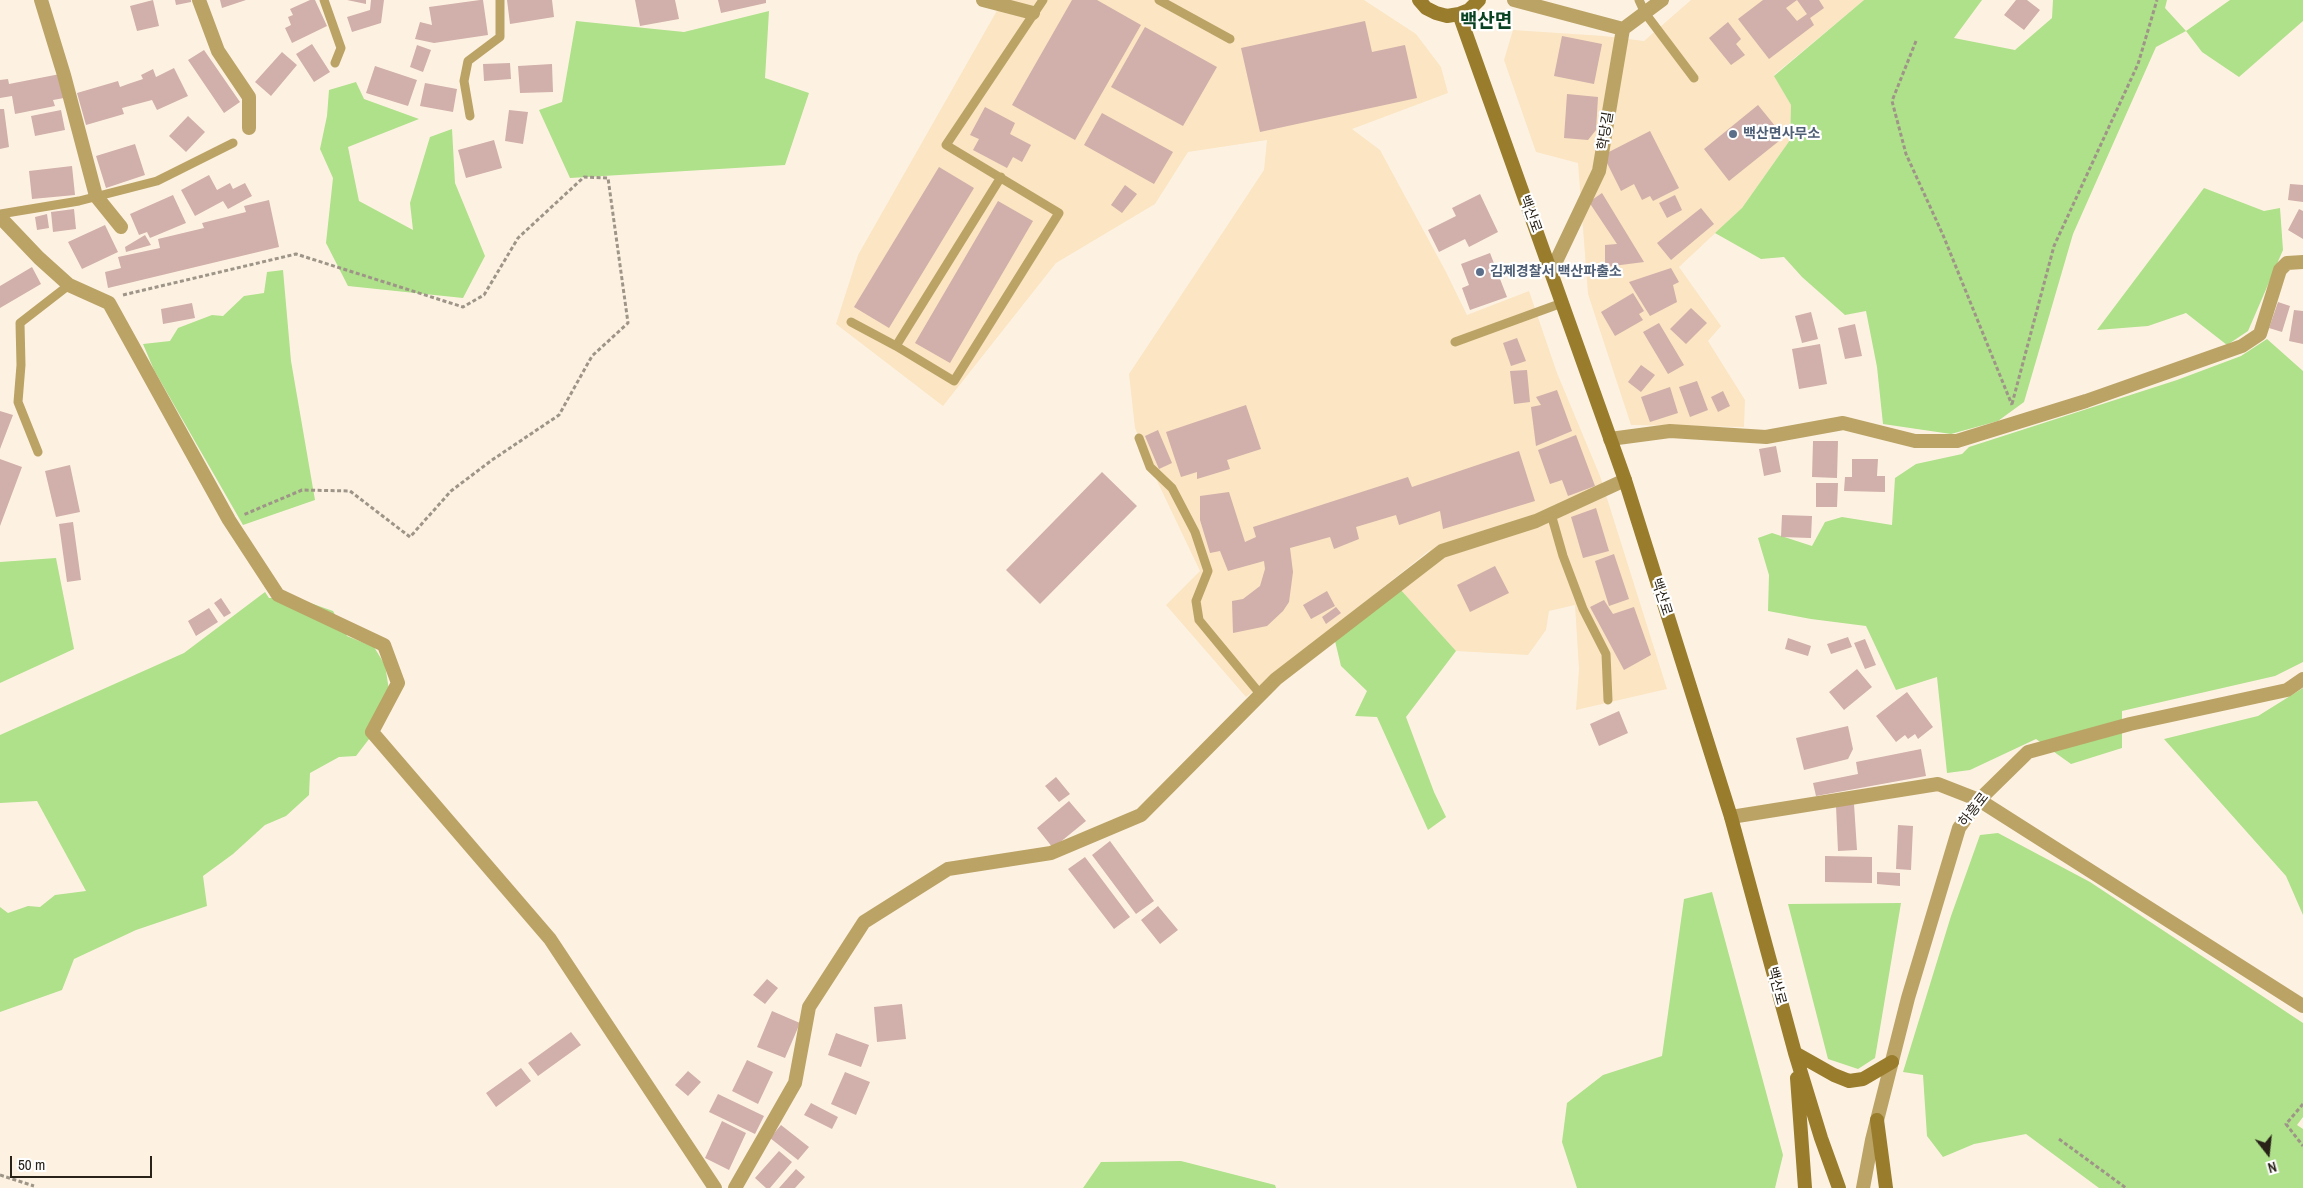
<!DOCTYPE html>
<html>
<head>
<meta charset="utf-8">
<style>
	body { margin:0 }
	#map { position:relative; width:2303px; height:1188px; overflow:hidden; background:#fdf2e2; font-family:"Archivo Narrow",sans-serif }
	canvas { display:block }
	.north { position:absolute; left:2243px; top:1128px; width:50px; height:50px; -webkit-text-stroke:4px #fff; paint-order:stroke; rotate:164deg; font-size:14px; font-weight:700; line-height:20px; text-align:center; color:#282218 }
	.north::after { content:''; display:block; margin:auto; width:18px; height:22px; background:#282218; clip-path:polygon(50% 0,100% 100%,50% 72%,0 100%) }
	.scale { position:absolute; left:10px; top:1156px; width:142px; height:22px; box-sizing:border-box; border:2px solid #282218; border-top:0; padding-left:6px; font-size:15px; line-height:18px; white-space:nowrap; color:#282218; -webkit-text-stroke:4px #fff; paint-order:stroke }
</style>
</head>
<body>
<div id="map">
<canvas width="2303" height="1188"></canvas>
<div class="north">N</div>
<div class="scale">50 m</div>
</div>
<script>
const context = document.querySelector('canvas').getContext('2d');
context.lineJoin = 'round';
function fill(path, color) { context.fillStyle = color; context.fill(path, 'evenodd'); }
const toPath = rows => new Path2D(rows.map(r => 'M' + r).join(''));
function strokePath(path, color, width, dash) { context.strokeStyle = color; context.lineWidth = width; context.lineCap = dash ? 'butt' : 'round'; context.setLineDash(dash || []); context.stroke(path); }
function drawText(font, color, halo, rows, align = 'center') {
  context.font = font + ' "Archivo Narrow","Noto Sans KR",sans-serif'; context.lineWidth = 4.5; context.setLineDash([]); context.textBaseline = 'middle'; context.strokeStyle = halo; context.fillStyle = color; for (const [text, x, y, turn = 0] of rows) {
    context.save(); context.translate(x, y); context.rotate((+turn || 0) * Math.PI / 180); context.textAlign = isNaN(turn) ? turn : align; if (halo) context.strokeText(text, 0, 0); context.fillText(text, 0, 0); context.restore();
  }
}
const built = toPath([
	[1003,0,1364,0,1416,34,1441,67,1448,93,1352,129,1380,150,1446,272,1467,315,1529,291,1557,373,1600,476,1667,689,1576,710,1579,669,1575,605,1549,611,1546,630,1528,655,1456,651,1400,589,1431,549,1246,697,1166,605,1200,571,1159,485,1135,428,1129,374,1264,170,1267,140,1188,152,1155,204,1056,263,943,406,836,324,858,255],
	[1691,0,1864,0,1774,75,1791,105,1790,140,1742,208,1679,267,1721,326,1708,341,1745,400,1744,427,1631,425,1588,294,1578,163,1536,152,1504,60,1513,30,1604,36,1644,41]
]);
const green = toPath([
	[1864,0,1982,0,1954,38,2015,50,2052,18,2053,0,2167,0,2165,8,2186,31,2230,0,2303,0,2303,21,2239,77,2202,52,2186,31,2156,47,2073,234,2024,402,1998,421,1951,434,1883,424,1877,367,1866,311,1845,315,1802,277,1784,257,1761,259,1715,233,1742,208,1790,140,1791,105,1774,76],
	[769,11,765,78,809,93,785,165,570,178,539,110,562,102,576,21,684,32],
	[356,82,364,99,419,119,348,147,359,201,413,230,410,203,430,137,452,129,455,183,485,256,463,298,348,286,326,243,333,178,320,149,327,116,329,90],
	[2204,188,2264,211,2280,208,2283,250,2248,331,2227,345,2186,313,2148,326,2097,330],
	[283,270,291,361,315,500,243,525,154,370,143,344,170,341,178,328,212,315,223,316,244,296,264,293,267,272],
	[2267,339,2303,371,2303,662,2275,676,2122,711,2122,748,2071,764,2036,739,1970,770,1947,773,1937,677,1896,690,1866,626,1811,619,1768,611,1769,575,1758,538,1772,533,1812,546,1825,522,1842,517,1892,525,1895,478,1916,464,1962,454,1969,447,2177,380,2241,356],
	[56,558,74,649,0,683,0,562],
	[1400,589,1456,651,1406,717,1434,792,1446,817,1428,830,1377,717,1355,716,1367,691,1341,666,1335,641],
	[265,592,269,598,296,598,333,611,347,636,374,647,385,665,392,709,356,756,339,757,310,773,309,795,286,816,265,825,233,854,203,876,207,906,136,930,74,959,62,990,0,1012,0,907,8,913,28,906,40,907,55,895,86,891,37,801,0,803,0,735,184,653],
	[2303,688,2303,915,2286,876,2164,739,2258,716],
	[1998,833,2090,882,2303,1023,2303,1117,2297,1125,2303,1129,2303,1188,2099,1188,2026,1134,1974,1144,1943,1157,1927,1136,1923,1075,1903,1072,1951,916,1980,835],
	[1712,892,1783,1155,1775,1188,1577,1188,1562,1142,1567,1103,1603,1075,1662,1056,1684,899],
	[1901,903,1875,1058,1858,1069,1828,1059,1788,904],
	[1181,1161,1275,1185,1276,1188,1083,1188,1101,1162]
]);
const building = toPath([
	[153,0,159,26,137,31,130,6],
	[175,0,191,0,191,2,176,5],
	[220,0,246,0,222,8],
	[310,0,315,0,327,26,292,43,285,28,291,25,288,17,293,15,290,9],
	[347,0,366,0,366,4],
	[371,0,384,0,381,23,352,32,347,17,370,10],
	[480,0,483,0,488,35,434,43,415,39,420,22,432,25,429,7],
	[507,0,552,0,554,17,510,24],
	[635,0,675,0,679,19,640,26],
	[718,0,766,0,766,3,721,13],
	[1072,0,1097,0,1141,25,1075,140,1012,105],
	[1763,0,1819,0,1824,8,1810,18,1814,25,1769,59,1738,19],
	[1797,0,1807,14,1797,21,1786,8],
	[2016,0,2027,0,2040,10,2024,30,2004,15],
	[1365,21,1372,52,1405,45,1417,98,1260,132,1241,48],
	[1728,22,1741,39,1736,44,1745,55,1731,65,1709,38],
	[1145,27,1217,67,1183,126,1111,87],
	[1562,36,1602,44,1594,84,1554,76],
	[312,44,330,72,314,82,296,54],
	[417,45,431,50,423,72,410,67],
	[204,50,240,102,224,113,188,60],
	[282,52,297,65,271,96,255,82],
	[510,63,511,79,484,81,483,64],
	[552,64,553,92,520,93,518,66],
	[375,66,417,80,408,106,366,93],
	[174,68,188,96,157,110,152,100,122,108,124,114,86,125,77,93,118,81,120,87,128,84,143,79,141,75,153,69,156,77],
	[60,74,64,98,53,100,55,106,15,114,12,96,0,98,0,80,8,79,9,84],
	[425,83,457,89,453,112,420,106],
	[1567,94,1598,97,1596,130,1588,140,1564,138],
	[1758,105,1784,137,1729,181,1704,149],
	[985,107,1015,123,1010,134,1031,145,1022,162,1013,157,1007,168,973,150,979,139,970,135],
	[0,109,4,109,9,147,0,149],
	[61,110,65,130,35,136,31,116],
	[509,110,528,112,523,144,505,141],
	[1102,113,1173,152,1154,184,1084,145],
	[188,116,205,132,186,152,169,136],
	[1650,131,1679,188,1653,201,1650,196,1642,200,1634,184,1621,191,1603,155],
	[494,140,502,168,466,178,458,150],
	[135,144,145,175,106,188,96,156],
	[72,166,75,195,32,199,29,171],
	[939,167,974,188,889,328,854,307],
	[209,175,217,190,230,183,233,189,245,183,252,196,228,209,223,201,195,216,181,190],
	[2290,184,2303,185,2303,202,2288,200],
	[1125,185,1137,194,1122,213,1111,205],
	[1602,193,1644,262,1605,267,1605,245,1617,244,1589,202],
	[1480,194,1498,232,1469,247,1465,239,1439,252,1428,230,1456,216,1452,208],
	[173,195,186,223,150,238,147,232,139,235,130,214],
	[1675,195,1682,210,1667,218,1659,203],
	[269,200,279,247,108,288,105,272,121,268,118,257,160,248,158,239,204,228,202,223,246,212,244,206],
	[998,201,1033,221,950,363,915,343],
	[1701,208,1714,224,1671,260,1657,243],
	[74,209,76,229,53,232,51,212],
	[2299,209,2303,211,2303,239,2288,230],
	[47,214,49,228,37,230,35,217],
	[105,225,118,252,82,269,68,242],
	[145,235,151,245,126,252,125,247],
	[1490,253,1507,297,1470,310,1462,288,1469,285,1461,264],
	[32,267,41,284,0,308,0,286],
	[1671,268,1679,282,1673,285,1677,302,1650,316,1629,282],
	[1633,293,1644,311,1639,314,1643,320,1615,336,1601,312],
	[2278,302,2290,306,2282,332,2269,328],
	[192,303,195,318,163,324,161,309],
	[1691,308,1707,323,1686,344,1670,329],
	[2294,310,2303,311,2303,344,2289,341],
	[1811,312,1818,339,1802,343,1795,316],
	[1659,323,1684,365,1668,374,1643,332],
	[1855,324,1862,356,1845,359,1838,328],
	[1517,338,1526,361,1511,366,1503,343],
	[1820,344,1827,384,1799,389,1792,349],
	[1641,365,1655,375,1641,392,1628,382],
	[1527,370,1530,402,1514,404,1510,371],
	[1697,381,1708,410,1690,417,1679,387],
	[1670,387,1678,413,1650,422,1641,397],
	[1557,390,1572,431,1536,446,1531,407,1541,405,1536,397],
	[1723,391,1730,406,1718,412,1711,397],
	[1246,405,1261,449,1227,460,1230,469,1197,479,1197,472,1181,477,1166,432],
	[0,411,13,415,0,449],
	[1158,430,1172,463,1159,469,1145,436],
	[1576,435,1595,486,1568,496,1562,480,1550,484,1538,450],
	[1813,441,1838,441,1837,478,1812,477],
	[1776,446,1781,472,1764,476,1759,449],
	[1519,451,1535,501,1443,529,1440,511,1399,525,1396,515,1356,527,1359,539,1334,549,1330,537,1290,548,1293,572,1289,602,1283,611,1267,626,1233,633,1232,601,1243,599,1260,586,1265,569,1264,561,1228,571,1220,551,1210,553,1200,520,1200,496,1229,492,1245,542,1256,537,1253,527,1408,477,1412,487],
	[0,459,22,467,0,526],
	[1852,459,1878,459,1877,476,1885,476,1885,492,1844,491,1845,477,1852,477],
	[70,465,80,512,56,517,45,471],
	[1102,472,1137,506,1040,604,1006,570],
	[1816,483,1838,483,1837,507,1816,507],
	[1596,508,1609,551,1583,558,1571,517],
	[1782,515,1812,516,1811,538,1781,537],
	[73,522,81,580,67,582,59,524],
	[1614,554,1629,599,1609,606,1595,561],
	[1495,566,1509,593,1470,612,1457,585],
	[1327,591,1335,606,1311,619,1303,605],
	[221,598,231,613,224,617,214,603],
	[1604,600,1613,614,1634,607,1651,655,1624,670,1590,607],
	[1336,607,1341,613,1326,624,1322,617],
	[209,608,218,622,196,636,188,621],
	[1848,637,1852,647,1831,654,1827,644],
	[1788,638,1811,646,1808,656,1785,649],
	[1865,639,1876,665,1865,669,1854,643],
	[1857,669,1872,687,1844,710,1829,692],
	[1907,692,1933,727,1918,739,1915,734,1908,739,1905,735,1896,742,1876,716],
	[1619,711,1628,733,1599,746,1590,724],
	[1848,726,1853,749,1848,759,1804,770,1796,738],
	[1921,749,1926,776,1816,796,1813,783,1858,774,1856,762],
	[1056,777,1070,794,1059,802,1045,786],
	[1069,801,1086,821,1053,848,1037,828],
	[1854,804,1857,850,1838,851,1836,806],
	[1898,825,1913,826,1911,870,1896,869],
	[1110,841,1154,901,1136,914,1092,855],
	[1825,856,1872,857,1872,883,1825,882],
	[1085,857,1130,917,1114,929,1068,869],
	[1877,872,1900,873,1900,886,1877,884],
	[1158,906,1178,930,1160,944,1141,920],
	[767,979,778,988,765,1004,753,995],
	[902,1004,906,1039,877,1042,874,1007],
	[772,1011,800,1023,785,1058,757,1047],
	[571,1032,581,1045,538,1076,528,1063],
	[836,1033,869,1045,861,1067,828,1055],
	[747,1060,773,1072,758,1104,732,1091],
	[521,1068,531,1081,496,1107,486,1093],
	[688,1071,701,1082,688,1096,675,1085],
	[845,1072,870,1082,856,1115,831,1104],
	[718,1094,764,1116,755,1134,709,1112],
	[811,1103,838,1117,832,1129,804,1115],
	[722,1121,746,1133,729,1170,705,1158],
	[781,1125,809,1147,798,1160,770,1138],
	[779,1151,792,1162,770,1188,766,1188,755,1178],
	[796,1169,805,1177,795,1188,779,1188]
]);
const path = toPath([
	[1916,41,1892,101,1906,154,1943,235,2012,405],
	[123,295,296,254,463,307,484,295,518,238,584,177,608,178,628,323,592,356,559,415,492,460,451,491,410,537,350,491,302,490,243,515],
	[2012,404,2054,246,2138,64,2157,0],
	[2303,1104,2286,1124,2303,1146],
	[2059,1139,2126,1188],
	[0,1175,34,1186]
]);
const service = toPath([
	[324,0,341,48,335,63],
	[1159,0,1230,39],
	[1639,0,1645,13,1694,78],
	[470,116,464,81,468,61,500,37,500,0],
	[0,214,79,201,157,181,233,143],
	[851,322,896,346,954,381,1059,213,946,145,1043,0],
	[1455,342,1562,303],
	[896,346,1001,177],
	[1139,438,1150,467,1172,488,1195,532,1208,571,1196,601,1199,620,1261,695],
	[38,452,18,402,21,365,20,323,69,285],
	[1551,514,1563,556,1583,609,1606,654,1608,700]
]);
const minor = toPath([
	[41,0,64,75,96,196,121,227],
	[199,0,218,51,249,97,249,128],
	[983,0,1033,13],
	[1514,0,1623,29],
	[0,217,39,258,69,285,109,303,229,520,278,595,384,645,398,683,372,732,550,939,715,1188],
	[1551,272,1599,171,1623,29,1662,0],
	[1610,439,1670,431,1766,437,1843,423,1915,441,1957,441,2086,401,2242,346,2260,334,2280,270,2287,263,2303,262],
	[1731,817,1938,784,1979,800,2303,1006],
	[735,1188,795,1083,809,1007,864,922,948,869,1051,853,1141,815,1276,679,1442,551,1536,521,1625,480]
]);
const tertiary = toPath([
	[1863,1188,1872,1140,1908,998,1959,828,1979,800,2028,752,2130,724,2287,690,2303,679]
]);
const secondary = toPath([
	[1419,0,1426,8,1436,13,1447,16,1459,14,1469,10,1479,0],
	[1459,14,1625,480,1731,817,1795,1053,1821,1138,1839,1188],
	[1795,1053,1834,1075,1849,1081,1863,1079,1892,1062],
	[1797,1078,1805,1188],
	[1877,1120,1886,1188]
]);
const markers = [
	[1733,134,5,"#5c6f8a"],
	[1480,272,5,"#5c6f8a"]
];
const streetNames = [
	["학당길",1606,131,-81],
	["백산로",1530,214,70],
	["백산로",1661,597,72],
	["하흥로",1974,810,-52],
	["백산로",1776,986,75]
];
const serviceNames = [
	["백산면사무소",1743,134],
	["김제경찰서 백산파출소",1490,272]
];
const districtNames = [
	["백산면",1486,22]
];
fill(built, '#fbe5c3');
fill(green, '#afe08a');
fill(building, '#d1afaa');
strokePath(path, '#9e9588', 3, [4, 2.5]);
strokePath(service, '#bba366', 9);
strokePath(minor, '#bba366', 14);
strokePath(tertiary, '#bba366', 14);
strokePath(secondary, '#997d2d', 14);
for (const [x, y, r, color] of markers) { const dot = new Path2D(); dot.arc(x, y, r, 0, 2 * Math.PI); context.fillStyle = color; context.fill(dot); strokePath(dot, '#fff', 2); }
drawText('14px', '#282218', '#fff', streetNames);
drawText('bold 14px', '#4e5e75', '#fff', serviceNames, 'left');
drawText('bold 19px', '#094323', '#fff', districtNames);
</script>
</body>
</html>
